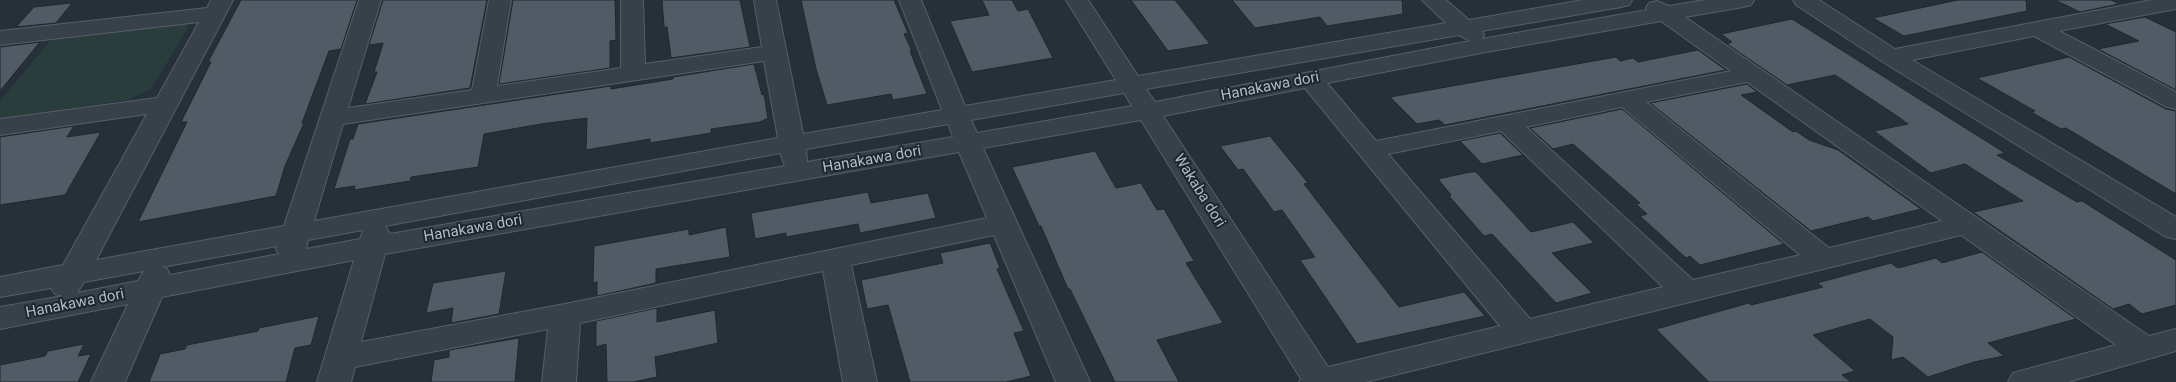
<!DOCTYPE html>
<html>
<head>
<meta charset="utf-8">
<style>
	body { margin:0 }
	canvas { display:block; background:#253039 }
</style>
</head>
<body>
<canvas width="2176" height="382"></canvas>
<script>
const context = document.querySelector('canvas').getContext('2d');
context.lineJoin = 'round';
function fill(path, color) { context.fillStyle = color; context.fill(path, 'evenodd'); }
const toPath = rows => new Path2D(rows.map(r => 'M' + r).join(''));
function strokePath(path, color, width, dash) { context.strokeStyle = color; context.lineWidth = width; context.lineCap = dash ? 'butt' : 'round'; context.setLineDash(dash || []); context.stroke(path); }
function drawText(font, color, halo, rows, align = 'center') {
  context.font = font + ' Roboto,sans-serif'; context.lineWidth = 4; context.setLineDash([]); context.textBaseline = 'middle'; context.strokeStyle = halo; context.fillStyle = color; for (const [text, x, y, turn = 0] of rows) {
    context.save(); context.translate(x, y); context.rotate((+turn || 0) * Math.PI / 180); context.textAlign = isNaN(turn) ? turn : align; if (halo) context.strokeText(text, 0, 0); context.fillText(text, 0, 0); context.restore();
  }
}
const green = toPath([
	[184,23,189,26,151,89,128,100,0,118,0,101,51,40]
]);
const building = toPath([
	[241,0,357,0,341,49,329,51,302,123,304,123,285,166,276,196,138,222,187,122,181,122,211,62,208,62,241,0],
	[383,0,487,0,470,88,365,104,377,72,374,72,382,47,383,43,369,45,383,0],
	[513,0,615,0,616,40,610,41,610,68,499,84,513,0],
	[662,0,740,0,750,47,671,58,667,27,664,27,662,0],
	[801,0,894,0,908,33,904,34,912,51,910,51,927,94,893,100,891,94,827,105,816,69,801,0],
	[982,0,1012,0,1018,11,1028,9,1053,58,972,72,950,21,989,15,982,0],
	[1131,0,1175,0,1210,44,1168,51,1131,0],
	[1232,0,1402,0,1403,14,1327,26,1320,17,1255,28,1232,0],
	[1958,0,2026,0,2027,11,1904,36,1873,18,1958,0],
	[2055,0,2111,0,2119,4,2080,12,2055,0],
	[72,3,56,23,16,27,34,7,72,3],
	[2145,17,2176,32,2176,90,2098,49,2139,41,2105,24,2145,17],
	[1792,19,2005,153,1997,155,2077,202,2082,201,2176,260,2176,305,2142,314,2129,304,2113,309,1973,212,2023,201,1965,164,1931,173,1874,131,1908,124,1900,118,1835,75,1787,85,1727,44,1732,42,1721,34,1792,19],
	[40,42,0,91,0,47,40,42],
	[1698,50,1726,70,1445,125,1439,120,1417,124,1390,97,1616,57,1620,61,1633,58,1638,62,1698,50],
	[2069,57,2166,109,2176,111,2176,194,2066,128,2061,129,2031,112,2035,111,1977,78,2069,57],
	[754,64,762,95,764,94,768,118,760,122,711,129,711,133,650,143,650,139,586,150,587,118,541,124,484,134,478,167,411,177,410,181,354,190,355,186,334,189,350,139,353,139,358,124,611,86,611,89,673,79,673,77,754,64],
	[1747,84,1757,92,1741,95,1793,132,1796,131,1809,140,1838,150,1921,209,1873,221,1868,217,1811,231,1650,103,1747,84],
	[1622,109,1779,240,1784,244,1700,265,1690,256,1686,258,1640,216,1647,214,1636,204,1640,203,1573,144,1553,149,1530,128,1622,109],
	[74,126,67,137,101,132,65,195,0,205,0,137,74,126],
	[1500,133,1523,155,1482,164,1460,141,1500,133],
	[1270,136,1308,183,1304,184,1399,307,1464,292,1485,316,1357,344,1300,260,1315,257,1282,210,1274,212,1243,169,1238,170,1220,146,1270,136],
	[1095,151,1116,188,1141,183,1157,210,1164,209,1194,261,1186,263,1223,323,1157,340,1179,382,1115,382,1070,289,1068,289,1041,226,1039,226,1012,167,1095,151],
	[1470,172,1476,172,1531,232,1573,222,1594,243,1552,253,1592,293,1556,303,1492,234,1484,236,1449,196,1451,195,1438,179,1470,172],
	[868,192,871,203,928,193,936,218,860,233,858,224,786,237,786,233,755,239,751,213,868,192],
	[726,227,730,257,656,269,656,283,597,296,597,282,593,283,594,246,689,229,689,235,726,227],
	[990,243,1000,268,997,269,1024,331,1014,333,1031,376,1006,382,910,382,888,305,867,309,861,280,943,263,940,253,990,243],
	[1982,252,2076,319,1988,343,2004,356,1974,362,1928,377,1903,357,1891,360,1893,337,1870,319,1813,335,1855,371,1842,375,1851,382,1709,382,1656,329,1749,303,1751,305,1823,287,1817,283,1891,263,1898,268,1936,258,1942,263,1982,252],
	[506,271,499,314,451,323,453,308,426,313,433,283,506,271],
	[657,308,657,322,715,310,718,343,655,357,657,377,633,382,607,382,606,344,596,347,596,321,657,308],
	[319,316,311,345,295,348,286,382,149,382,160,354,185,349,187,345,258,331,259,328,319,316],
	[519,338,515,382,431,382,434,360,449,357,449,350,519,338],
	[84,344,78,356,91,354,78,382,0,382,0,365,45,356,48,351,84,344]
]);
const minor = toPath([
	[211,0,233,0,96,260,284,226,359,0,381,0,348,108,472,90,489,0,511,0,497,86,621,68,621,0,643,0,645,64,762,47,754,0,776,0,803,134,942,110,899,0,921,0,965,106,1116,80,1066,0,1088,0,1138,76,1446,23,1422,0,1446,0,1469,20,1583,0,1632,0,1629,5,1621,7,1482,31,1484,35,1482,39,1647,10,1646,8,1649,3,1657,1,1669,6,1705,0,1754,0,1751,5,1743,7,1685,17,2149,336,2176,329,2176,351,2068,382,2008,382,2013,373,2116,345,1961,235,1366,382,1299,382,1301,379,1141,120,983,148,1090,382,1056,382,994,235,851,265,877,382,843,382,823,271,580,323,576,382,542,382,548,329,355,367,351,382,317,382,354,260,162,297,125,382,91,382,128,304,0,329,0,307,63,296,55,294,51,288,0,297,0,277,63,265,147,114,0,135,0,119,157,98,199,22,0,45,0,31,207,8,211,0],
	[1661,21,1731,71,1376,141,1327,83,1486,52,1661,21],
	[1459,35,1470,41,1155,102,1146,89,1459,35],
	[764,61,778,138,314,221,343,124,764,61],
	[1747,82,1942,221,1829,248,1646,102,1747,82],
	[1305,88,1500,326,1328,367,1163,116,1305,88],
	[1124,93,1132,106,977,133,971,120,1124,93],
	[1622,107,1800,255,1693,280,1526,127,1622,107],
	[948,124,953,137,807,162,806,149,948,124],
	[1501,131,1663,287,1530,319,1388,154,1501,131],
	[959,152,987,218,565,304,361,342,385,254,959,152],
	[780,153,785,166,390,234,385,226,780,153],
	[363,230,360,239,306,249,308,240,363,230],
	[277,246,276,249,279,254,170,275,167,269,162,267,277,246],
	[144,271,138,281,77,293,84,282,144,271],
	[1793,0,1819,0,1895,49,2152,0,2176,0,2176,9,2059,31,2176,92,2176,109,2167,107,2034,36,1912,60,2176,217,2176,239,2166,237,1883,62,1796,5,1793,0]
]);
const streetNames = [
	["Hanakawa dori",1270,87,-11],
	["Hanakawa dori",872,160,-10],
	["Wakaba dori",1199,191,58],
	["Hanakawa dori",473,229,-10],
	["Hanakawa dori",75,304,-11]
];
fill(green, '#293e3c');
fill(building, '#505b66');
strokePath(building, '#1f2830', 1);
strokePath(minor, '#565f67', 2);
fill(minor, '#384149');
drawText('15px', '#b3bcc5', '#1d262e', streetNames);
</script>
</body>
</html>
